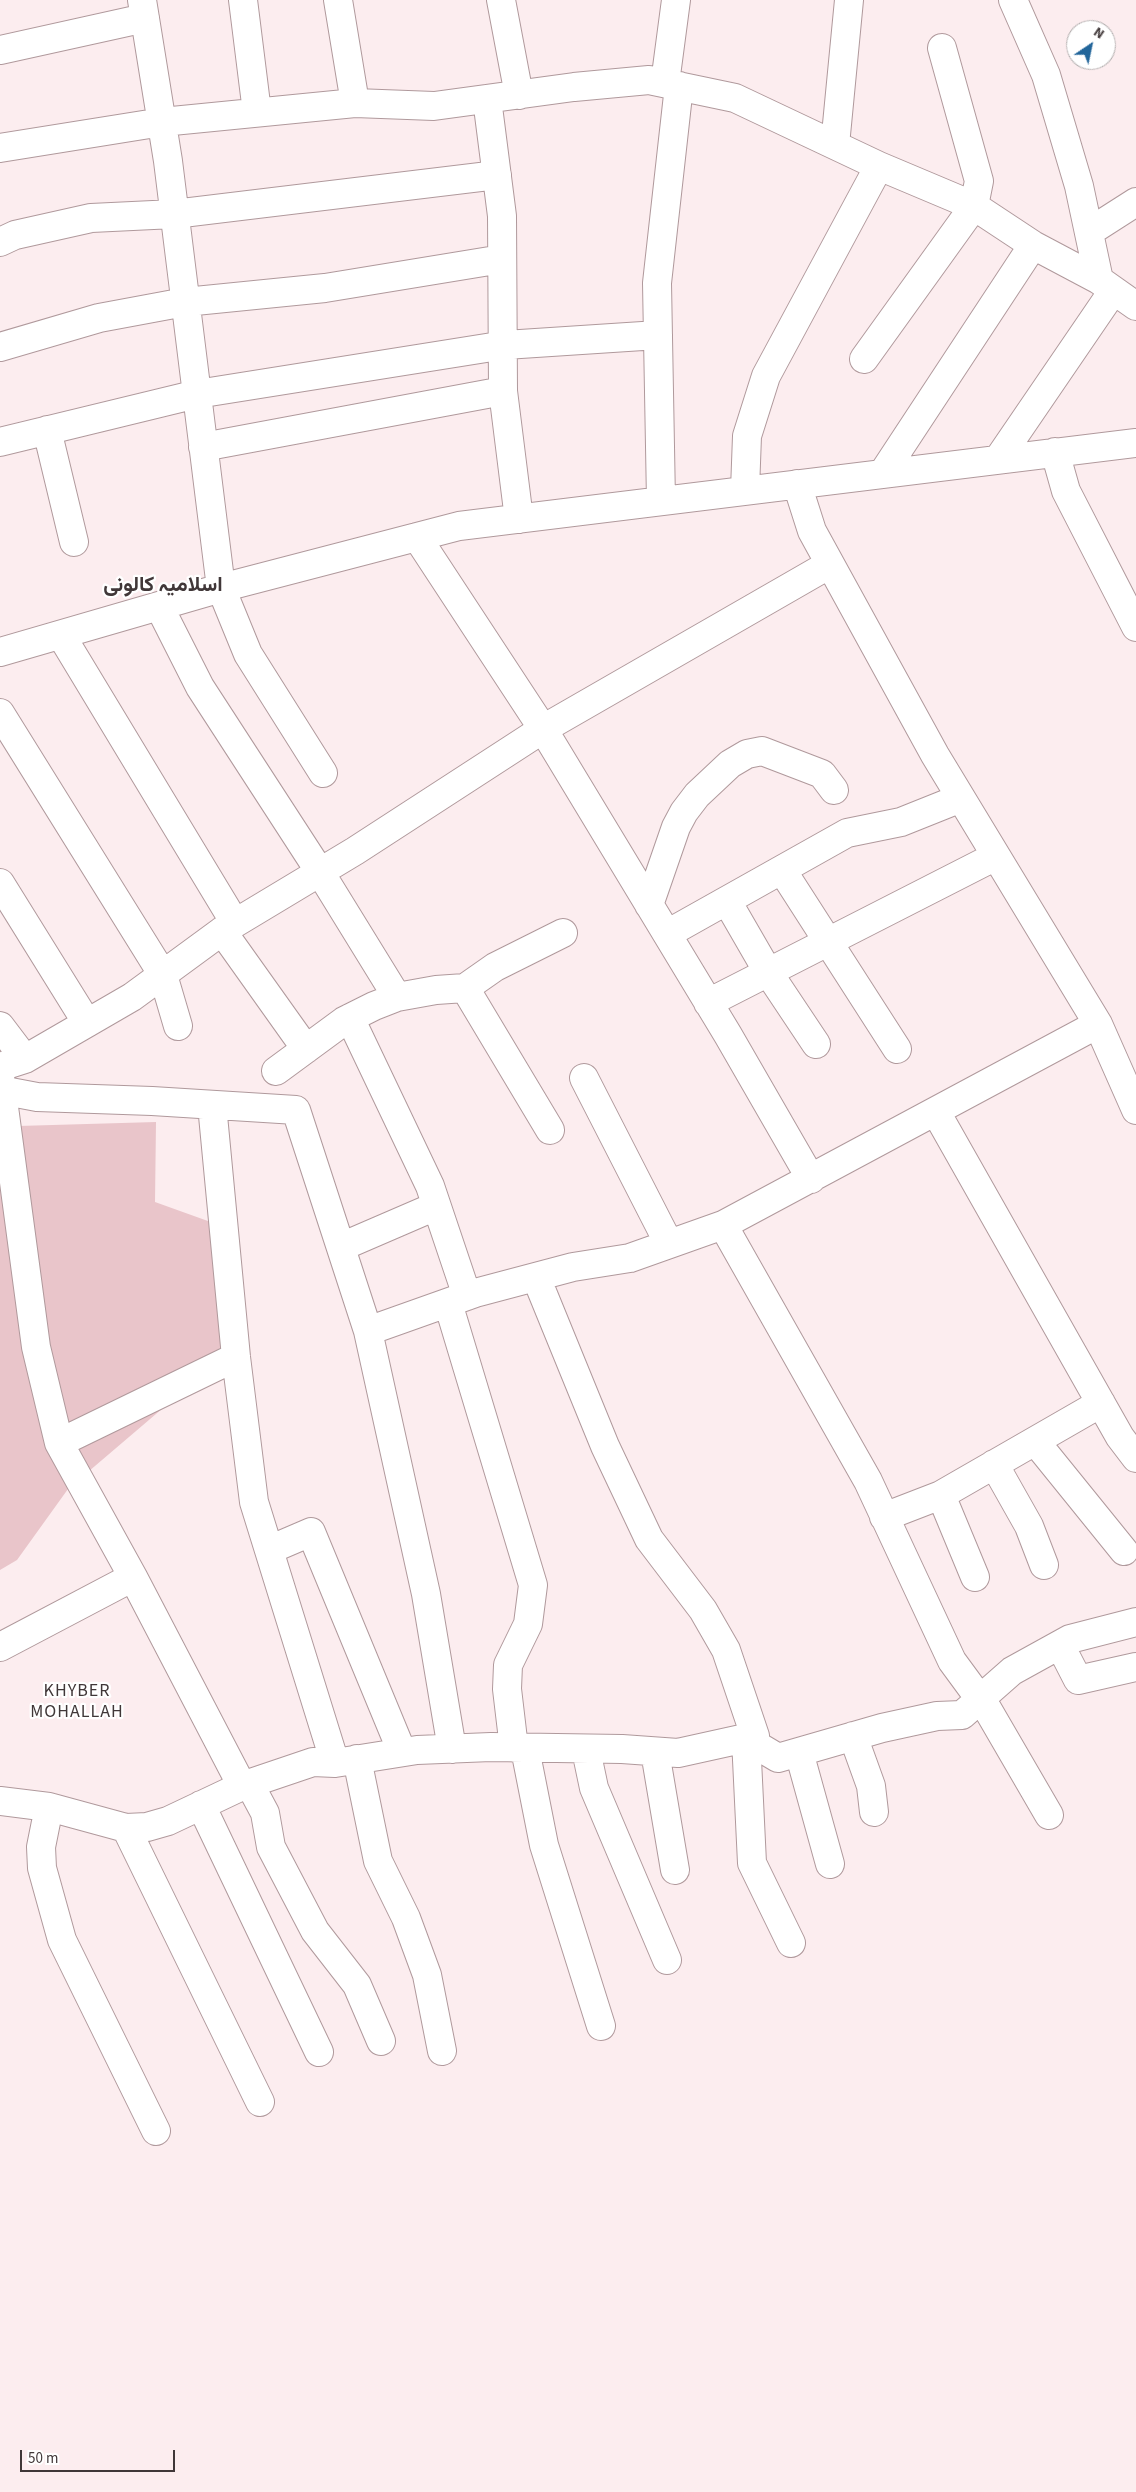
<!DOCTYPE html>
<html>
<head>
<meta charset="utf-8">
<style>
	body { margin:0 }
	#map { position:relative; width:1136px; height:2492px; overflow:hidden; background:#fcedef; font-family:"Source Sans 3",sans-serif }
	canvas { display:block }
	.north { position:absolute; left:1066px; top:20px; width:50px; height:50px; box-sizing:border-box; background:#fff; border:1px solid #b3afaf; border-radius:50%; rotate:34deg; font-size:14px; font-weight:700; line-height:20px; text-align:center; color:#403738 }
	.north::after { content:''; display:block; margin:auto; width:18px; height:22px; background:#22659a; clip-path:polygon(50% 0,100% 100%,50% 72%,0 100%) }
	.scale { position:absolute; left:20px; top:2450px; width:155px; height:22px; box-sizing:border-box; border:2px solid #403738; border-top:0; padding-left:6px; font-size:15px; line-height:18px; white-space:nowrap; color:#403738; -webkit-text-stroke:4px #fff; paint-order:stroke }
</style>
</head>
<body>
<div id="map">
<canvas width="1136" height="2492"></canvas>
<div class="north">N</div>
<div class="scale">50 m</div>
</div>
<script>
const context = document.querySelector('canvas').getContext('2d');
context.lineJoin = 'round';
function fill(path, color) { context.fillStyle = color; context.fill(path, 'evenodd'); }
const toPath = rows => new Path2D(rows.map(r => 'M' + r).join(''));
function strokePath(path, color, width, dash) { context.strokeStyle = color; context.lineWidth = width; context.lineCap = dash ? 'butt' : 'round'; context.setLineDash(dash || []); context.stroke(path); }
function drawText(font, color, halo, rows, align = 'center') {
  context.font = font + ' "Source Sans 3",Vazirmatn,sans-serif'; context.lineWidth = 4.5; context.setLineDash([]); context.textBaseline = 'middle'; context.strokeStyle = halo; context.fillStyle = color; for (const [text, x, y, turn = 0] of rows) {
    context.save(); context.translate(x, y); context.rotate((+turn || 0) * Math.PI / 180); context.textAlign = isNaN(turn) ? turn : align; if (halo) context.strokeText(text, 0, 0); context.fillText(text, 0, 0); context.restore();
  }
}
const green = toPath([
	[0,1106,18,1126,156,1122,155,1202,219,1225,224,1356,68,1489,17,1560,0,1570]
]);
const minor = toPath([
	[142,0,168,161,221,588,248,654,323,773],
	[243,0,257,112],
	[338,0,355,103],
	[501,0,519,95],
	[1013,0,1046,75,1079,186,1099,280],
	[0,50,145,18],
	[665,83,676,0],
	[487,99,502,216,503,391,519,519],
	[835,145,849,0],
	[0,148,162,122,355,103,434,106,574,87,649,80,735,98,879,166,974,206,1033,245,1099,280,1136,306],
	[1089,232,1136,202],
	[0,242,15,235,91,218,174,214,497,175],
	[0,347,99,318,185,302,325,288,502,259],
	[864,359,974,206,979,181,942,48],
	[47,430,74,542],
	[0,442,197,394,505,345,658,335],
	[203,447,503,391],
	[1055,452,1066,491,1136,627],
	[999,458,1113,291],
	[883,473,1033,245],
	[797,484,812,531,935,755,1098,1024,1136,1110],
	[745,490,747,436,766,376,879,166],
	[661,501,657,283,679,86],
	[417,537,543,729,728,1035,811,1179],
	[159,606,200,687,320,872,397,997],
	[61,635,235,923],
	[0,652,221,588,459,526,1136,443],
	[0,713,163,975,178,1026],
	[782,870,897,1049],
	[0,883,87,1023],
	[727,901,768,972,816,1044],
	[649,905,676,827,684,812,697,795,730,764,747,754,762,751,822,774,834,790],
	[222,931,306,1049],
	[667,934,847,833,901,822,961,798],
	[465,988,550,1130],
	[708,1003,996,856],
	[350,1018,430,1186,467,1296],
	[0,1026,25,1059],
	[0,1067,25,1059,132,997,222,931,355,851,543,729,830,564],
	[276,1071,344,1021,374,1006,397,997,436,990,465,988,495,967,563,933],
	[0,1077,36,1347,59,1443,133,1577,242,1786],
	[584,1078,669,1244],
	[0,1090,37,1097,152,1101,296,1110,368,1331,426,1594,452,1749],
	[212,1105,236,1357,254,1502,335,1763],
	[936,1112,1120,1437,1136,1458],
	[723,1225,868,1481,952,1661,988,1710,1049,1815],
	[341,1247,436,1206],
	[448,1303,533,1585,528,1624,508,1665,507,1689,514,1748],
	[368,1331,475,1293,573,1267,630,1258,723,1225,1098,1024],
	[1035,1441,1124,1551],
	[59,1443,236,1357],
	[994,1464,1029,1526,1044,1565],
	[941,1495,975,1577],
	[884,1517,941,1495,1101,1403],
	[269,1550,311,1532,402,1752],
	[1060,1645,1078,1680,1136,1667],
	[0,1647,133,1577],
	[853,1736,871,1786,874,1812],
	[746,1739,778,1758,882,1728,937,1716,962,1715,1012,1671,1070,1639,1136,1622],
	[746,1739,752,1863,791,1943],
	[525,1749,544,1845,601,2026],
	[586,1750,594,1788,667,1960],
	[655,1752,675,1870],
	[799,1752,830,1864],
	[357,1759,378,1861,406,1918,427,1975,442,2051],
	[249,1783,265,1813,271,1847,315,1931,357,1985,381,2041],
	[0,1801,49,1807,126,1828,147,1827,168,1821,242,1786,313,1762,335,1763,417,1750,491,1747,622,1749,678,1753,755,1736,726,1650,703,1610,649,1539,605,1446,536,1277],
	[201,1805,319,2052],
	[49,1807,41,1847,42,1868,62,1940,156,2131],
	[126,1828,260,2102]
]);
const neighbourhoodNames = [
	["KHYBER",77,1692],
	["MOHALLAH",77,1713]
];
const districtNames = [
	["اسلامیہ کالونی",163,586]
];
fill(green, '#e9c5ca');
strokePath(minor, '#b0999c', 30);
strokePath(minor, '#fff', 28);
context.letterSpacing = '1px';
drawText('18px', '#403738', '#fff', neighbourhoodNames);
context.letterSpacing = '0px';
drawText('bold 21px', '#403738', '#fff', districtNames);
</script>
</body>
</html>
